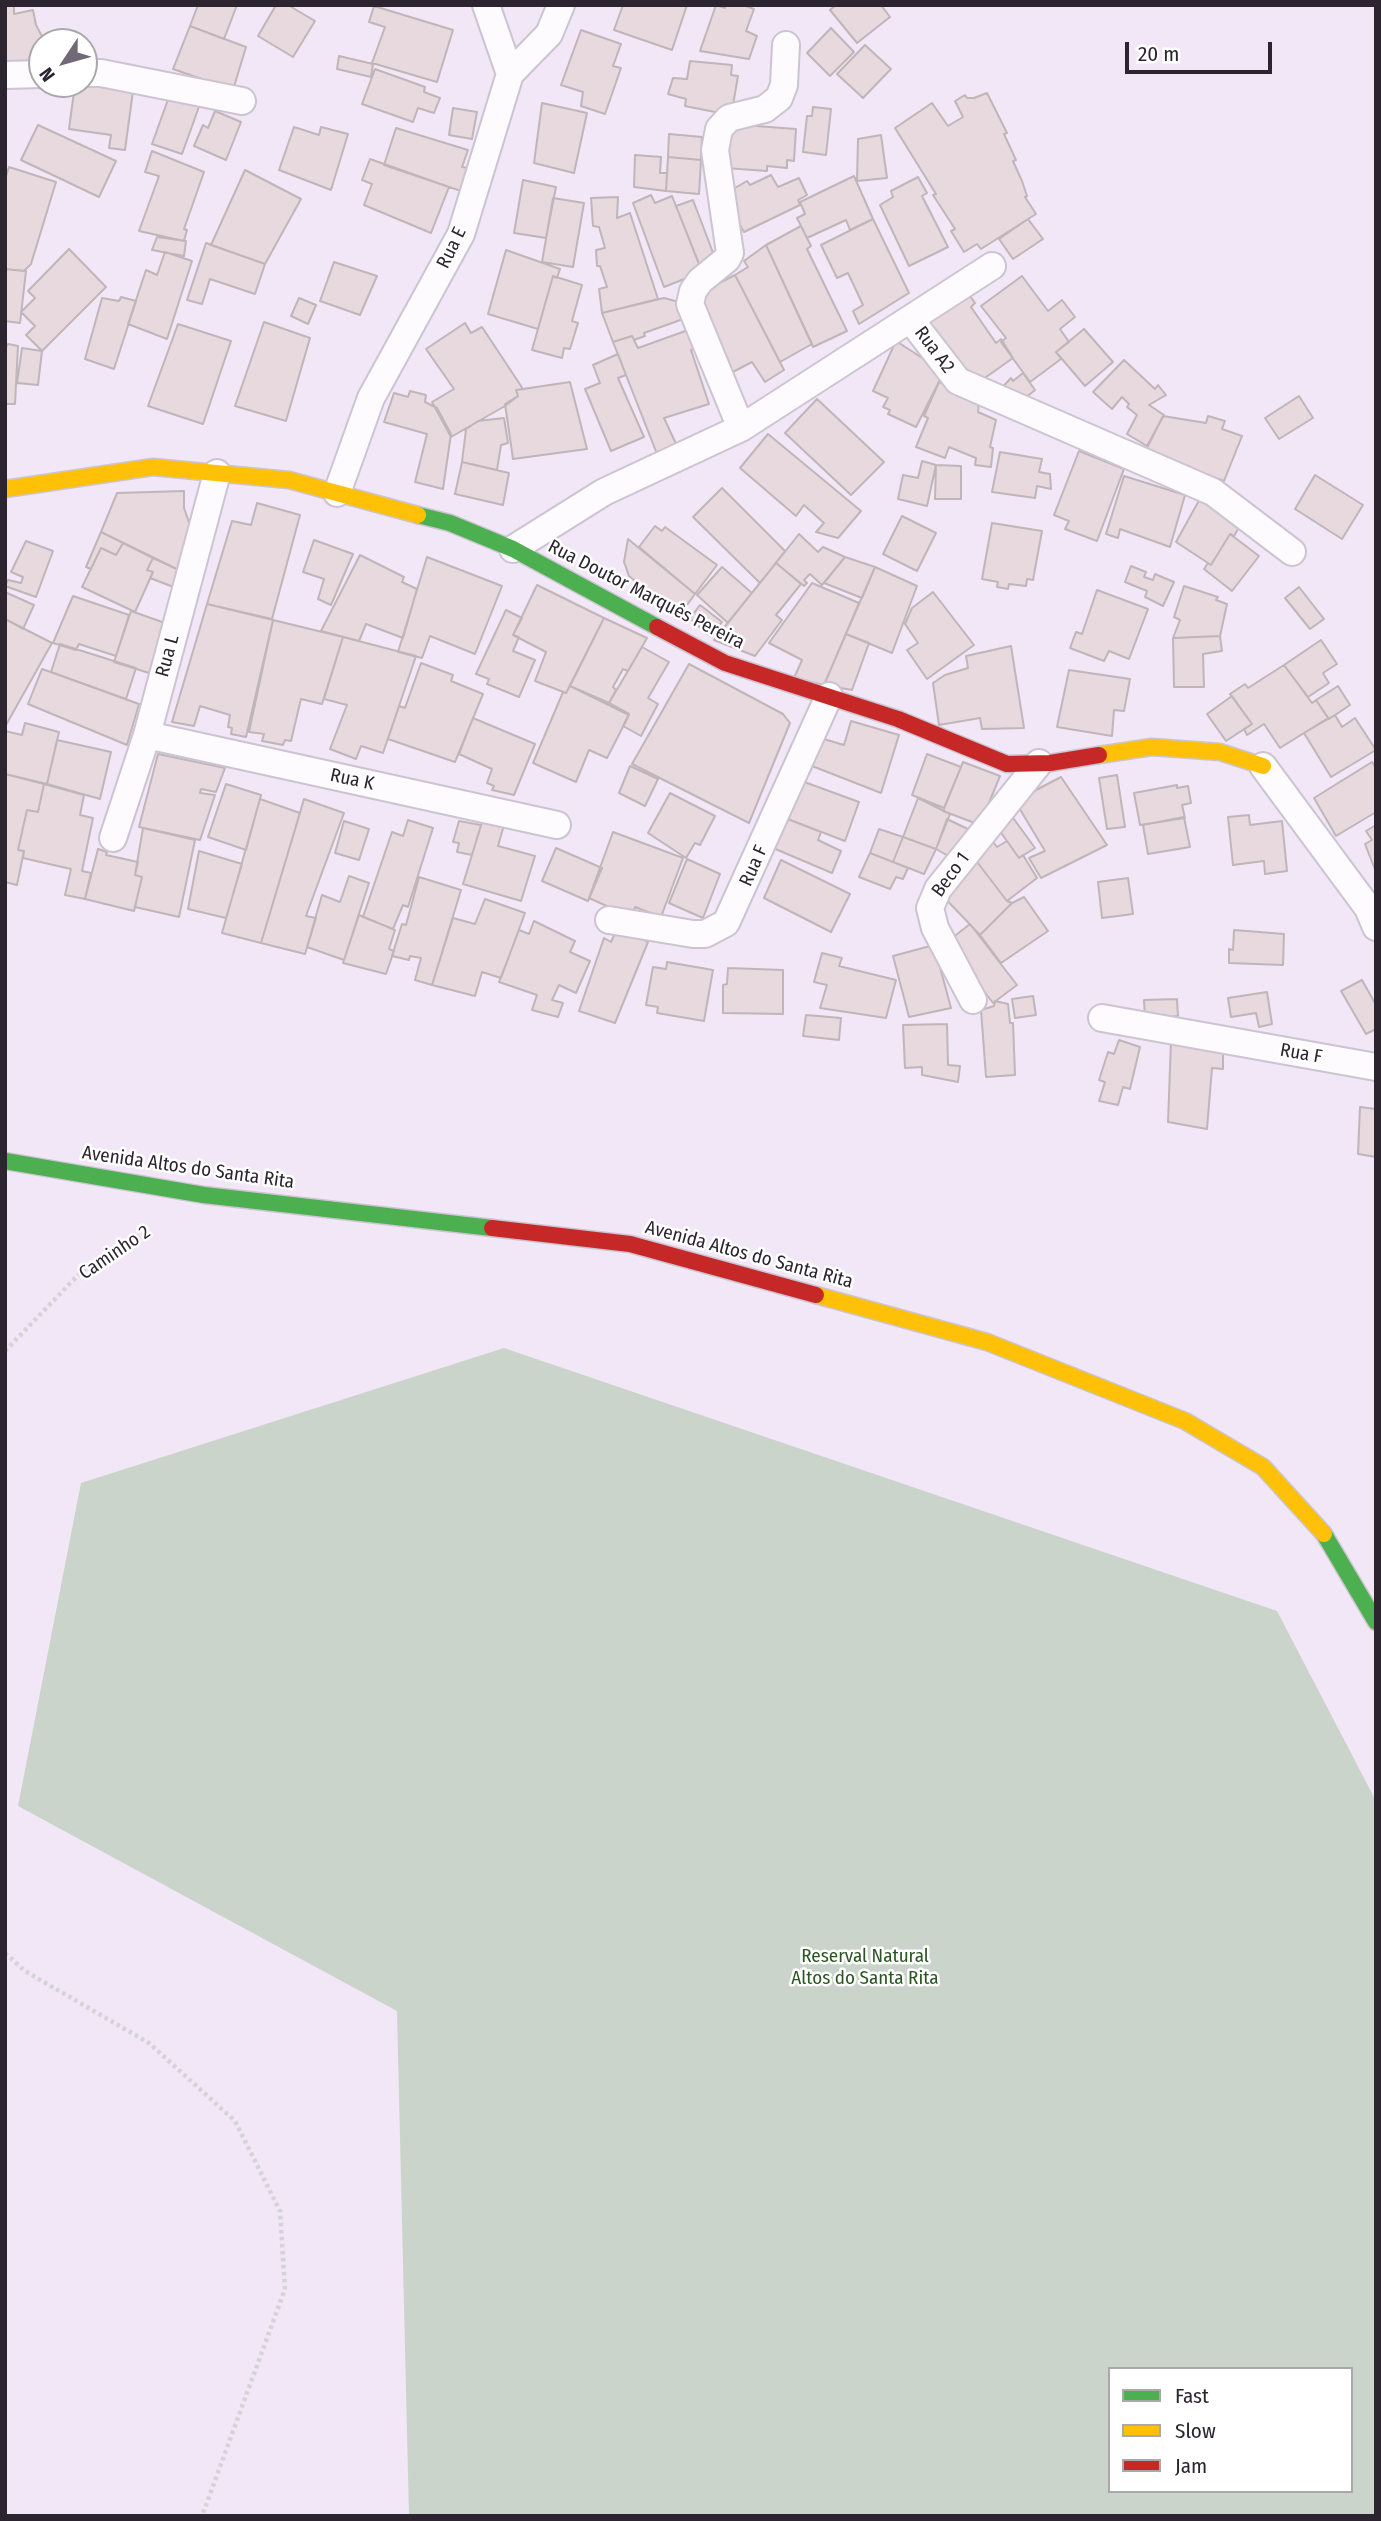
<!DOCTYPE html>
<html>
<head>
<meta charset="utf-8">
<style>
	body { margin:0 }
	#map { position:relative; width:1381px; height:2521px; overflow:hidden; background:#f1e7f7; font-family:"Fira Sans Condensed",sans-serif }
	canvas { display:block }
	.frame { position:absolute; inset:0; border:7px solid #2c2530; pointer-events:none }
	.legend { position:absolute; left:1108px; top:2367px; width:245px; height:126px; box-sizing:border-box; background:#fff; border:2px solid #aba8ac; margin:0; padding:9px 12px; list-style:none; font-size:21px; color:#2c2530 }
	.legend li { display:flex; align-items:center; gap:14px; height:35px }
	.legend b { width:35px; border:2px solid #aba8ac }
	.north { position:absolute; left:28px; top:28px; width:70px; height:70px; box-sizing:border-box; background:#fff; border:2px solid #aba8ac; border-radius:50%; rotate:234deg; font-size:19px; font-weight:700; line-height:28px; text-align:center; color:#2c2530 }
	.north::after { content:''; display:block; margin:auto; width:24px; height:32px; background:#716976; clip-path:polygon(50% 0,100% 100%,50% 72%,0 100%) }
	.scale { position:absolute; left:1125px; top:42px; width:147px; height:32px; box-sizing:border-box; border:4px solid #2c2530; border-top:0; padding-left:9px; font-size:21px; line-height:24px; white-space:nowrap; color:#2c2530; -webkit-text-stroke:5px #fff; paint-order:stroke }
</style>
</head>
<body>
<div id="map">
<canvas width="1381" height="2521"></canvas>
<div class="frame"></div>
<ul class="legend">
<li><b style="height:9px;background:#4caf50"></b>Fast</li>
<li><b style="height:9px;background:#ffc107"></b>Slow</li>
<li><b style="height:9px;background:#c62828"></b>Jam</li>
</ul>
<div class="north">N</div>
<div class="scale">20 m</div>
</div>
<script>
const context = document.querySelector('canvas').getContext('2d');
context.lineJoin = 'round';
function fill(path, color) { context.fillStyle = color; context.fill(path, 'evenodd'); }
const toPath = rows => new Path2D(rows.map(r => 'M' + r).join(''));
function strokePath(path, color, width, dash) { context.strokeStyle = color; context.lineWidth = width; context.lineCap = dash ? 'butt' : 'round'; context.setLineDash(dash || []); context.stroke(path); }
function drawText(font, color, halo, rows, align = 'center') {
  context.font = font + ' "Fira Sans Condensed",sans-serif'; context.lineWidth = 5; context.setLineDash([]); context.textBaseline = 'middle'; context.strokeStyle = halo; context.fillStyle = color; for (const [text, x, y, turn = 0] of rows) {
    context.save(); context.translate(x, y); context.rotate((+turn || 0) * Math.PI / 180); context.textAlign = isNaN(turn) ? turn : align; if (halo) context.strokeText(text, 0, 0); context.fillText(text, 0, 0); context.restore();
  }
}
const green = toPath([
	[504,1348,1277,1611,1376,1801,1376,2516,409,2516,397,2011,18,1806,81,1483],
	[1110,2369,1351,2369,1351,2491,1110,2491]
]);
const building = toPath([
	[5,5,14,5,14,14,33,10,36,25,45,42,42,42,42,63,5,64,5,5],
	[198,5,237,5,224,39,190,26,198,5],
	[276,5,288,5,315,21,293,57,258,36,276,5],
	[623,5,687,5,672,50,614,30,623,5],
	[716,5,725,8,726,5,743,5,754,9,746,31,757,36,749,59,700,51,716,5],
	[836,5,881,5,890,17,857,43,830,10,836,5],
	[374,6,453,30,437,82,372,63,385,27,369,22,374,6],
	[190,26,246,47,233,90,173,69,190,26],
	[831,28,854,52,830,76,807,53,831,28],
	[581,30,621,44,613,66,621,68,605,114,581,106,583,92,561,85,581,30],
	[865,45,891,69,863,98,837,74,865,45],
	[339,56,373,64,371,77,337,69,339,56],
	[690,61,732,65,731,75,738,76,733,105,728,104,725,114,685,106,686,99,668,94,673,78,687,79,690,61],
	[375,69,425,87,424,92,440,98,434,113,418,108,413,122,362,104,375,69],
	[75,84,133,91,125,150,109,148,111,135,69,129,75,84],
	[987,93,1007,133,1004,134,1016,160,1013,161,1022,181,1027,196,1025,197,1036,214,981,249,977,244,964,252,951,231,955,229,933,195,936,194,895,128,932,103,948,126,963,117,955,101,965,95,967,98,974,98,987,93],
	[170,94,200,104,182,154,152,144,170,94],
	[542,103,587,113,574,173,534,163,542,103],
	[813,107,831,109,826,155,803,152,807,116,812,116,813,107],
	[453,108,477,112,472,139,449,135,453,108],
	[215,111,241,122,226,160,194,146,203,125,208,128,215,111],
	[729,124,796,129,794,161,787,160,787,168,767,166,767,171,725,168,729,124],
	[38,125,116,161,99,197,21,160,38,125],
	[294,127,319,135,321,127,348,134,331,190,279,170,294,127],
	[396,128,468,150,462,167,468,168,461,191,384,165,396,128],
	[669,134,702,137,701,160,668,157,669,134],
	[881,135,887,178,857,181,858,139,881,135],
	[152,151,204,172,184,229,187,230,184,241,139,231,159,176,145,172,152,151],
	[635,155,661,157,660,173,667,173,666,191,634,187,635,155],
	[668,157,701,160,699,194,666,191,668,157],
	[370,159,449,187,431,233,364,205,372,184,362,180,370,159],
	[9,167,56,182,31,264,24,271,5,269,5,179,9,167],
	[245,170,301,199,265,264,211,245,245,170],
	[771,175,778,187,799,178,807,195,798,200,800,205,744,232,732,212,728,192,747,181,750,185,771,175],
	[854,176,873,219,850,230,846,220,807,238,797,218,805,214,800,202,854,176],
	[918,177,927,193,922,196,948,247,909,266,880,205,893,197,891,191,918,177],
	[523,180,556,187,546,238,514,233,523,180],
	[651,195,655,203,672,196,702,272,664,287,633,203,651,195],
	[618,197,617,218,630,213,658,299,602,313,599,289,607,287,600,266,597,266,596,250,605,248,599,227,593,226,591,198,618,197],
	[553,198,584,203,573,267,542,262,553,198],
	[693,200,715,258,700,266,676,206,693,200],
	[873,219,909,293,859,324,853,311,863,305,848,273,837,278,821,245,873,219],
	[1028,219,1043,239,1013,259,999,239,1028,219],
	[801,226,811,246,807,249,847,331,813,347,766,245,801,226],
	[157,237,186,241,184,256,152,250,157,237],
	[206,243,265,264,255,294,210,279,202,304,187,300,206,243],
	[766,245,812,344,780,362,735,275,748,267,744,261,766,245],
	[69,249,106,287,42,351,26,335,35,326,21,312,35,298,28,291,69,249],
	[506,250,560,269,557,278,553,276,538,329,488,314,506,250],
	[165,252,192,261,167,339,128,324,146,270,157,275,165,252],
	[334,262,377,276,360,315,320,301,334,262],
	[5,269,26,271,20,323,5,321,5,269],
	[735,275,784,370,765,382,752,362,729,374,692,297,735,275],
	[553,276,582,285,572,321,578,323,570,349,564,348,562,358,532,350,553,276],
	[1022,276,1048,311,1062,300,1075,317,1060,329,1069,342,1056,352,1061,359,1030,382,1001,342,1006,338,981,306,1022,276],
	[968,293,975,303,971,307,996,343,1001,339,1013,358,979,382,936,350,919,324,968,293],
	[121,297,136,301,114,369,85,359,102,298,119,301,121,297],
	[299,298,316,305,308,324,291,316,299,298],
	[664,298,679,302,686,318,644,333,645,336,634,340,632,336,613,342,602,313,664,298],
	[264,322,310,338,286,421,235,406,264,322],
	[465,323,471,333,482,327,523,389,516,390,518,396,505,406,451,437,432,402,454,389,426,349,465,323],
	[178,324,231,341,203,424,148,406,178,324],
	[691,329,699,347,691,350,709,404,664,418,677,446,659,459,613,342,632,336,638,348,691,329],
	[1084,329,1113,362,1085,386,1056,352,1084,329],
	[896,341,944,372,916,427,888,414,890,410,883,407,888,398,873,391,896,341],
	[8,344,18,346,15,404,5,404,5,348,8,344],
	[22,348,42,351,38,385,17,383,22,348],
	[618,354,626,375,618,378,644,437,611,451,585,389,600,383,593,365,618,354],
	[1124,360,1155,389,1158,385,1166,395,1149,405,1164,415,1147,446,1127,434,1137,415,1127,407,1129,404,1122,397,1112,409,1093,392,1124,360],
	[1023,373,1035,390,1019,403,998,392,1011,378,1013,381,1023,373],
	[570,382,587,449,513,459,505,404,518,396,516,390,570,382],
	[939,382,979,403,978,412,996,420,990,447,993,448,991,467,975,465,976,458,949,447,945,458,916,447,928,418,924,416,939,382],
	[410,391,426,395,425,402,437,408,451,434,443,489,415,482,427,434,384,422,394,393,408,397,410,391],
	[1299,396,1313,418,1279,439,1265,418,1299,396],
	[817,399,884,462,851,495,785,433,817,399],
	[1163,416,1206,423,1208,416,1225,421,1222,429,1242,436,1224,481,1145,452,1163,416],
	[504,418,508,443,501,445,497,470,462,462,466,429,478,421,504,418],
	[768,434,861,511,838,538,816,532,824,523,804,505,796,516,740,468,768,434],
	[1079,451,1124,469,1097,541,1065,529,1069,521,1054,515,1079,451],
	[1000,452,1042,459,1039,472,1050,474,1051,489,1037,486,1035,498,992,492,1000,452],
	[922,461,936,465,927,506,898,499,903,475,918,478,922,461],
	[462,462,509,473,503,505,455,494,462,462],
	[936,465,961,466,961,499,935,499,936,465],
	[1315,475,1363,505,1342,539,1295,509,1315,475],
	[1124,476,1185,495,1170,547,1120,529,1118,538,1106,534,1124,476],
	[722,488,785,551,760,583,693,517,722,488],
	[184,491,184,508,192,531,181,571,101,532,117,493,184,491],
	[1202,495,1241,524,1234,536,1230,534,1211,565,1176,542,1202,495],
	[257,503,300,515,272,619,207,604,232,521,251,525,257,503],
	[902,516,936,533,917,571,883,554,902,516],
	[992,523,1042,531,1033,580,1027,579,1026,586,1009,584,1008,589,997,587,998,582,982,579,992,523],
	[655,526,662,531,665,527,717,565,695,594,639,547,655,526],
	[101,532,123,543,116,555,101,548,91,569,86,567,101,532],
	[799,534,818,552,823,547,845,557,822,585,810,574,804,580,807,583,804,586,776,563,799,534],
	[1230,534,1259,556,1232,591,1204,569,1208,563,1211,565,1230,534],
	[628,539,695,594,679,616,629,576,624,562,628,539],
	[314,540,353,554,331,605,318,599,324,579,303,572,314,540],
	[26,541,53,551,36,597,5,586,8,580,21,583,23,577,11,572,26,541],
	[123,543,153,558,147,570,153,572,135,612,82,587,101,548,116,555,123,543],
	[360,555,404,577,402,582,417,589,403,638,366,624,359,641,321,631,360,555],
	[427,557,502,586,475,654,430,636,422,658,398,652,427,557],
	[845,557,875,567,862,598,824,583,845,557],
	[153,558,181,571,176,588,150,578,153,572,147,570,153,558],
	[776,563,801,584,776,615,782,620,755,656,714,640,776,563],
	[1131,566,1146,572,1144,577,1153,580,1155,574,1174,582,1163,606,1145,597,1147,591,1125,582,1131,566],
	[722,567,752,593,728,623,697,595,722,567],
	[875,567,917,586,892,653,846,634,875,567],
	[812,583,859,603,824,685,794,678,802,660,769,643,812,583],
	[537,585,604,618,566,693,535,681,546,652,513,635,537,585],
	[1184,586,1218,597,1216,600,1227,604,1220,636,1173,638,1180,620,1174,617,1184,586],
	[1299,587,1324,619,1310,629,1285,598,1299,587],
	[1097,590,1148,609,1129,659,1109,651,1104,661,1070,648,1076,632,1082,634,1097,590],
	[5,592,34,605,23,629,5,619,5,592],
	[933,592,974,645,927,679,907,650,918,643,905,624,912,608,933,592],
	[73,596,129,615,116,656,79,644,76,650,53,643,73,596],
	[207,604,273,620,246,737,231,734,232,728,228,727,230,715,200,706,194,726,172,722,207,604],
	[700,605,722,622,710,636,704,631,706,628,701,624,699,627,690,618,700,605],
	[506,610,522,618,513,635,519,637,513,651,535,660,519,697,487,684,489,679,476,674,506,610],
	[131,611,165,623,149,673,114,662,131,611],
	[604,618,647,638,628,671,623,669,613,687,616,690,609,703,570,686,604,618],
	[5,619,52,643,6,725,5,725,5,619],
	[273,620,343,637,322,704,301,699,291,741,285,740,283,745,262,741,264,734,249,732,273,620],
	[846,634,869,643,852,690,824,685,846,634],
	[1220,636,1222,651,1203,654,1204,687,1174,687,1173,638,1220,636],
	[343,637,416,656,383,753,361,746,356,759,330,749,347,705,324,699,343,637],
	[1321,640,1337,664,1323,673,1329,683,1308,697,1284,665,1321,640],
	[60,644,136,668,126,699,51,672,60,644],
	[1011,646,1024,728,982,729,980,718,939,725,933,683,945,675,968,668,966,656,1011,646],
	[642,647,669,662,648,698,658,704,641,736,623,726,629,714,609,703,642,647],
	[421,663,453,675,451,681,483,694,455,762,388,739,399,706,405,708,421,663],
	[689,664,783,714,790,723,749,823,632,764,689,664],
	[1284,665,1312,703,1316,700,1328,718,1280,748,1264,724,1247,735,1244,729,1252,724,1230,694,1245,684,1248,688,1284,665],
	[42,669,139,704,127,745,28,704,42,669],
	[1069,670,1130,679,1124,711,1114,710,1112,736,1057,727,1069,670],
	[570,686,629,715,607,758,589,750,576,782,533,763,563,692,566,693,570,686],
	[1338,686,1350,705,1329,719,1316,700,1338,686],
	[1232,696,1252,724,1226,741,1207,714,1232,696],
	[1335,715,1342,727,1355,718,1376,750,1331,777,1304,733,1335,715],
	[473,718,535,744,514,795,492,790,494,786,487,783,492,769,459,754,473,718],
	[851,721,899,735,881,793,812,766,811,770,804,768,817,737,844,745,851,721],
	[25,723,59,732,47,784,5,774,5,731,22,735,25,723],
	[57,740,111,752,100,799,47,784,57,740],
	[158,754,225,768,216,792,201,789,200,793,215,795,200,840,139,827,158,754],
	[927,754,961,767,944,808,912,795,927,754],
	[963,762,1000,776,980,825,943,811,963,762],
	[1372,762,1376,768,1376,812,1336,836,1314,798,1372,762],
	[630,766,658,779,645,806,619,793,630,766],
	[5,774,44,784,38,812,27,810,18,850,24,851,17,885,5,882,5,774],
	[1117,775,1125,827,1107,829,1099,778,1117,775],
	[1061,777,1107,845,1041,878,1029,858,1045,851,1015,801,1061,777],
	[799,780,859,802,845,841,785,818,799,780],
	[44,784,84,795,80,815,93,818,82,871,91,873,85,899,65,895,71,869,23,858,24,851,18,850,27,810,38,812,44,784],
	[226,784,261,795,246,850,208,837,226,784],
	[1177,785,1177,788,1188,786,1191,803,1182,805,1185,818,1140,825,1134,793,1177,785],
	[670,793,715,816,700,845,695,843,686,858,648,833,670,793],
	[918,798,950,814,936,849,903,837,918,798],
	[260,799,300,813,261,943,222,933,260,799],
	[304,799,344,813,306,916,316,918,305,954,261,943,304,799],
	[1011,815,1035,848,1019,858,997,827,1011,815],
	[1249,815,1250,825,1282,821,1287,871,1265,874,1264,861,1233,865,1228,817,1249,815],
	[1184,817,1190,847,1148,854,1143,825,1184,817],
	[785,818,821,832,818,840,841,851,832,873,773,848,785,818],
	[483,819,504,825,498,846,535,856,521,901,463,884,483,819],
	[947,819,976,833,952,858,936,849,947,819],
	[408,820,433,828,408,907,403,905,393,929,363,917,392,832,403,836,408,820],
	[344,821,369,829,359,860,335,853,344,821],
	[459,821,481,825,472,855,457,852,459,843,453,842,459,821],
	[1376,825,1376,872,1365,844,1372,840,1366,831,1376,825],
	[143,828,195,840,179,917,135,907,142,877,135,875,143,828],
	[879,829,903,837,893,862,870,853,879,829],
	[613,832,683,858,661,917,635,907,631,917,589,898,613,832],
	[903,837,936,849,924,874,893,862,903,837],
	[990,838,997,847,1007,841,1019,858,1023,855,1037,878,1007,901,974,858,990,838],
	[556,848,602,868,588,901,542,881,556,848],
	[98,849,107,852,106,855,138,862,135,875,142,877,134,911,85,899,98,849],
	[199,851,242,864,226,918,188,909,199,851],
	[870,853,908,868,903,879,896,877,890,889,859,877,870,853],
	[974,858,1007,901,1012,903,980,935,939,892,974,858],
	[687,859,720,874,703,918,669,903,687,859],
	[781,860,850,894,831,932,764,898,781,860],
	[349,876,369,883,344,960,307,947,322,895,340,902,349,876],
	[419,877,461,890,432,985,415,980,421,958,410,956,409,960,392,956,402,924,406,925,419,877],
	[1128,878,1133,914,1102,918,1098,882,1128,878],
	[1024,897,1048,931,1001,963,980,935,1012,903,1024,897],
	[485,899,525,913,501,978,482,972,475,996,432,985,453,918,475,924,485,899],
	[359,915,395,930,389,949,394,951,386,974,343,963,359,915],
	[534,921,575,941,570,952,590,961,576,993,559,985,552,1000,563,1003,558,1017,532,1010,537,995,499,982,519,930,529,934,534,921],
	[970,924,1017,985,993,1003,947,942,970,924],
	[618,927,648,942,615,1023,579,1011,604,938,611,942,618,927],
	[1234,930,1284,934,1283,965,1229,963,1229,949,1233,950,1234,930],
	[934,945,951,1008,909,1017,893,956,934,945],
	[822,953,842,958,839,966,896,980,886,1018,820,1008,827,985,814,982,822,953],
	[667,962,713,970,704,1021,657,1013,658,1007,646,1005,653,967,666,969,667,962],
	[728,968,783,970,783,1014,723,1013,723,985,727,984,728,968],
	[1362,980,1376,1005,1376,1029,1366,1034,1341,991,1362,980],
	[1267,992,1272,1024,1259,1027,1256,1013,1231,1017,1228,998,1267,992],
	[1033,996,1036,1015,1015,1018,1012,999,1033,996],
	[1177,999,1178,1016,1145,1019,1144,1000,1177,999],
	[995,1001,1008,1004,1010,1023,1013,1023,1015,1075,986,1077,981,1010,994,1006,995,1001],
	[806,1015,841,1018,839,1040,803,1036,806,1015],
	[947,1024,948,1065,960,1066,958,1082,922,1075,922,1067,905,1068,903,1025,947,1024],
	[1119,1040,1140,1047,1130,1089,1123,1087,1118,1105,1099,1101,1105,1082,1099,1080,1108,1052,1114,1054,1119,1040],
	[1171,1041,1223,1043,1223,1069,1212,1068,1207,1129,1168,1122,1171,1041],
	[1360,1107,1376,1109,1376,1157,1358,1154,1360,1107]
]);
const path = toPath([
	[5,1351,83,1270,147,1231],
	[5,1953,25,1971,149,2043,235,2121,280,2211,285,2289,202,2516]
]);
const lane = toPath([
	[486,5,510,74],
	[84,73,101,73,242,101],
	[5,75,42,74],
	[910,319,992,266],
	[741,428,690,304,693,291,700,281,727,259,730,253,715,150,719,129,729,118,765,109,779,98,784,85,786,45],
	[337,493,371,398,461,234,510,74,549,34,561,5],
	[513,549,604,492,741,428,910,319,958,381,1213,492,1292,552],
	[147,735,557,825],
	[1263,766,1368,908,1376,927],
	[113,838,147,735,217,473],
	[609,920,693,934,705,934,726,923,829,696],
	[973,1000,935,928,930,908,938,889,1039,763],
	[1102,1018,1376,1067]
]);
const fast = toPath([
	[418,515,450,523,513,549,657,627],
	[5,1161,204,1195,492,1228],
	[1324,1534,1376,1622]
]);
const slow = toPath([
	[5,489,153,467,289,480,418,515],
	[1099,755,1152,747,1220,752,1263,766],
	[816,1295,987,1342,1185,1421,1263,1467,1324,1534]
]);
const jam = toPath([
	[657,627,725,663,898,719,1007,764,1050,763,1099,755],
	[492,1228,630,1244,816,1295]
]);
const streetNames = [
	["Rua E",452,248,-64],
	["Rua A2",934,350,53],
	["Rua Doutor Marquês Pereira",646,595,27],
	["Rua L",168,656,-75],
	["Rua K",352,780,12],
	["Rua F",754,866,-66],
	["Beco 1",951,875,-54],
	["Rua F",1301,1054,10],
	["Avenida Altos do Santa Rita",188,1168,8],
	["Caminho 2",115,1253,-34],
	["Avenida Altos do Santa Rita",749,1255,15]
];
const parkNames = [
	["Reserval Natural",865,1957],
	["Altos do Santa Rita",865,1979]
];
fill(green, '#cad4ca');
fill(building, '#e7d9dd');
strokePath(building, '#c0b5b9', 2);
strokePath(lane, '#ccc4d1', 30);
strokePath(fast, '#ccc4d1', 19);
strokePath(slow, '#ccc4d1', 19);
strokePath(jam, '#ccc4d1', 19);
strokePath(path, '#d5d3d7', 4.5, [3.5, 3.5]);
strokePath(lane, '#fdfbfe', 26);
strokePath(fast, '#4caf50', 16);
strokePath(slow, '#ffc107', 16);
strokePath(jam, '#c62828', 16);
drawText('19px', '#2c2530', '#fff', streetNames);
drawText('19px', '#2b5522', '#fff', parkNames);
</script>
</body>
</html>
